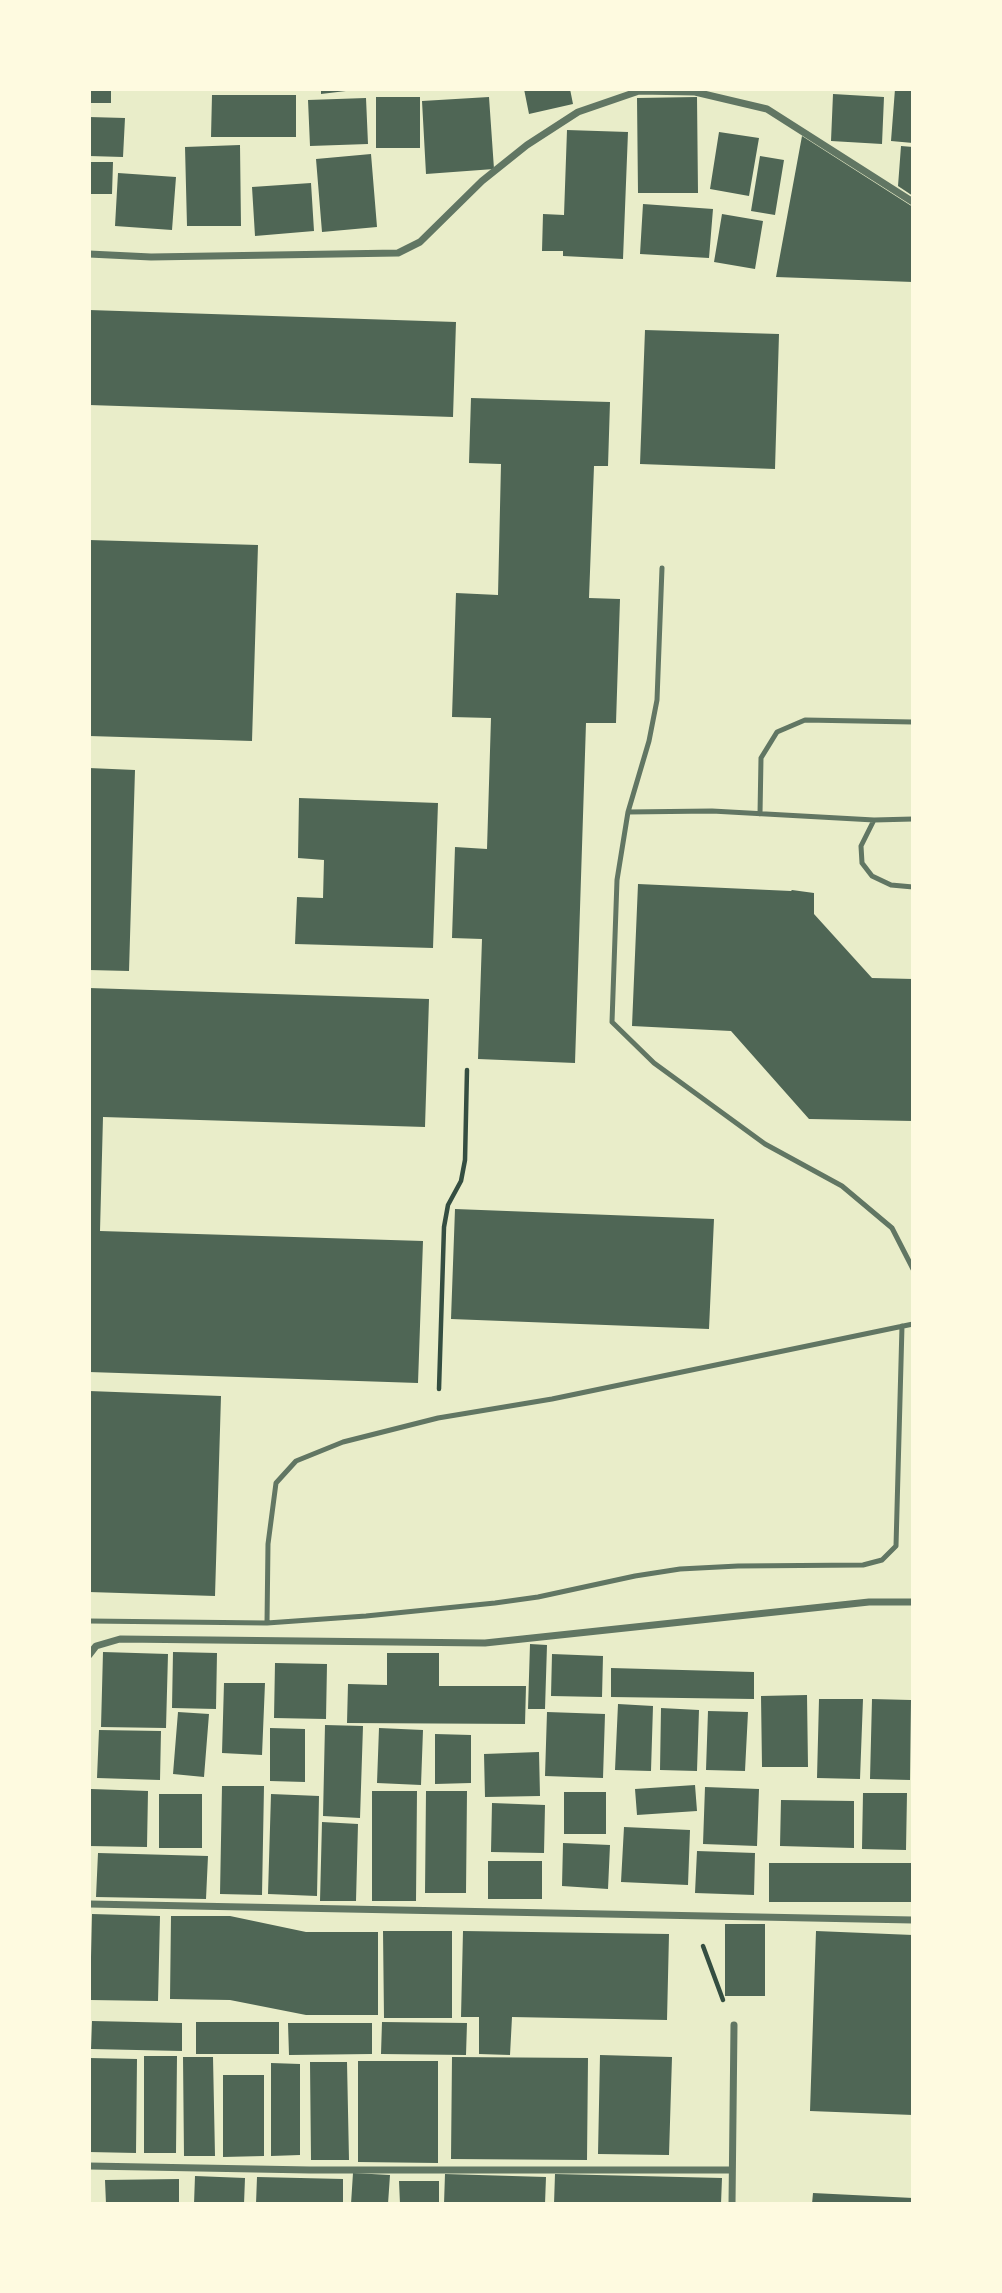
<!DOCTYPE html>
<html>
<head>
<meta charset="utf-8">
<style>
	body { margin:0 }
	#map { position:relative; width:1002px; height:2293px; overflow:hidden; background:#e9edc9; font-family:Montserrat,sans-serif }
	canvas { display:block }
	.frame { position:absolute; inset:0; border:91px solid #fefae0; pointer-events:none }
</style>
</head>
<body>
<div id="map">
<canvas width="1002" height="2293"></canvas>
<div class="frame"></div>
</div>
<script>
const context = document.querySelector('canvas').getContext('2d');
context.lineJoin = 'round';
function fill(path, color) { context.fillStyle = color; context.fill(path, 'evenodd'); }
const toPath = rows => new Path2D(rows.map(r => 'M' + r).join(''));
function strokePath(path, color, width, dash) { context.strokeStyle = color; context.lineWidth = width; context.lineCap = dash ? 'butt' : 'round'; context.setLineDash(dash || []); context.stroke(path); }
const building = toPath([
	[89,89,111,89,111,103,89,103],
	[321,89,346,89,346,91,321,94],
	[524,89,570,89,573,104,529,114],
	[895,89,913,89,913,143,891,141],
	[833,94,884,97,882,144,831,141],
	[212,95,296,95,296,137,211,137],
	[376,97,420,97,420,148,376,148],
	[489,97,494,169,426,174,422,101],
	[697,97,698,193,638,193,637,98],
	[366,98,368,144,310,146,308,100],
	[89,117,125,118,123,157,89,156],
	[567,130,628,132,623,259,563,256,563,251,542,251,543,214,564,215],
	[719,132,759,138,749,196,710,189],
	[802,136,913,207,913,282,776,277],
	[240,145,241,226,187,226,185,147],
	[901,146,913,147,913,196,898,186],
	[371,154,377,227,322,232,316,159],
	[760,156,784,160,775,215,751,211],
	[89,162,113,162,112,194,89,194],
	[118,173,176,177,172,230,115,226],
	[311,183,314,231,255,236,252,187],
	[643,204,713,209,709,258,640,254],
	[722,214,763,221,755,269,714,262],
	[89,310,456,322,453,417,89,405],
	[645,330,779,334,775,469,640,464],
	[471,398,610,402,608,466,594,466,589,598,620,599,616,723,586,723,575,1063,478,1059,482,939,452,938,455,847,487,849,491,718,452,717,456,593,498,595,501,464,469,463],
	[89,540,258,545,252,741,89,736],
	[89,768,135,770,129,971,89,970],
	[299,798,438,803,433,948,295,944,297,897,323,898,324,860,298,858],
	[638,884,791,891,792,890,814,893,814,914,872,978,913,979,913,1121,809,1119,731,1031,632,1026],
	[89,988,429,999,425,1127,103,1117,100,1231,423,1241,418,1383,89,1372],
	[455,1209,714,1219,709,1329,451,1319],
	[89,1391,221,1396,215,1596,89,1592],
	[530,1644,547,1645,545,1709,528,1709],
	[103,1652,168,1654,166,1728,101,1727],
	[173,1652,217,1653,216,1709,172,1708],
	[387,1653,439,1653,439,1686,526,1686,525,1724,347,1723,348,1684,387,1685],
	[552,1654,603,1656,602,1697,551,1696],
	[275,1663,327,1664,326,1719,274,1718],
	[611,1668,754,1672,754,1699,611,1697],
	[224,1683,265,1683,262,1755,222,1753],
	[807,1695,808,1767,762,1767,761,1696],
	[819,1699,863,1699,860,1779,817,1778],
	[872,1699,911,1700,910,1780,870,1779],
	[618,1704,653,1706,651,1771,615,1770],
	[661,1708,699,1710,697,1771,660,1770],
	[708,1711,748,1712,745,1771,706,1770],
	[178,1712,209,1714,204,1777,173,1774],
	[547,1712,605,1714,603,1778,545,1776],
	[325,1725,363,1726,360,1818,323,1816],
	[270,1728,305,1729,305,1782,270,1781],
	[379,1728,423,1730,421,1785,377,1783],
	[99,1730,161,1731,160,1780,97,1778],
	[435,1734,471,1735,471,1783,435,1784],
	[539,1752,540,1796,485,1797,484,1754],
	[695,1785,697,1811,637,1815,635,1789],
	[222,1786,264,1786,262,1895,220,1894],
	[705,1787,759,1789,757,1846,703,1844],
	[91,1789,148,1791,147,1847,89,1846],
	[372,1791,417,1791,416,1901,372,1901],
	[426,1791,467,1791,466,1893,425,1893],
	[564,1792,606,1792,606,1834,564,1834],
	[863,1793,907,1793,906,1850,862,1849],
	[159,1794,202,1794,202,1848,159,1848],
	[271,1794,319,1796,317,1896,268,1894],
	[781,1800,854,1801,854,1848,780,1846],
	[492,1803,545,1805,544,1853,491,1852],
	[322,1822,358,1824,356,1901,320,1901],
	[624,1827,690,1830,688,1885,621,1882],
	[563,1843,610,1845,608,1889,562,1886],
	[697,1851,755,1853,754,1895,695,1893],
	[98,1853,208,1856,206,1899,96,1897],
	[488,1861,542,1861,542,1899,488,1899],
	[769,1863,913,1863,913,1902,769,1902],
	[92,1914,160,1916,158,2001,90,2000],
	[171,1916,230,1916,306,1932,378,1932,378,2015,306,2015,230,2000,170,1999],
	[725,1924,765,1924,765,1996,725,1996],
	[383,1931,452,1931,452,2018,384,2018],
	[463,1931,669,1934,667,2020,512,2017,510,2055,479,2054,479,2017,461,2017],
	[816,1931,913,1935,913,2115,810,2111],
	[92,2021,182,2023,182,2051,91,2049],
	[196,2022,279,2022,279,2054,196,2054],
	[382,2022,467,2023,466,2055,381,2054],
	[288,2023,372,2023,372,2054,289,2055],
	[600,2055,672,2057,669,2155,598,2154],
	[144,2056,177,2056,176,2153,144,2153],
	[183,2057,213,2057,215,2156,184,2156],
	[452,2057,588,2058,587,2160,451,2159],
	[89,2058,137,2059,136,2153,89,2152],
	[358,2061,438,2061,438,2163,358,2162],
	[310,2062,347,2062,349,2160,311,2160],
	[271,2063,300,2064,300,2155,271,2156],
	[223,2075,264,2075,264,2156,223,2157],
	[353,2173,390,2175,388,2204,351,2204],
	[445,2174,546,2177,545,2204,444,2204],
	[555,2174,722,2178,721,2204,554,2204],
	[195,2176,245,2178,244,2204,194,2204],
	[257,2177,343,2179,343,2204,256,2204],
	[179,2179,179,2204,106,2204,105,2180],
	[399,2181,439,2181,439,2204,400,2204],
	[813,2193,913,2198,913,2204,812,2204]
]);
const path = toPath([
	[439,1389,444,1227,448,1205,461,1181,465,1160,467,1070],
	[703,1946,723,2000]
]);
const service = toPath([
	[628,812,649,741,657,700,662,568],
	[760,814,761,758,777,732,805,720,913,722],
	[913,819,874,820,712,811,628,812,617,880,612,1022,654,1063,765,1144,842,1186,892,1228,913,1269],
	[874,820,861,846,862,863,872,876,891,885,913,887],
	[89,1621,267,1623,268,1544,276,1483,296,1461,343,1442,438,1418,552,1399,913,1324],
	[267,1623,366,1616,495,1603,538,1597,635,1576,680,1569,738,1566,863,1565,882,1560,896,1546,902,1326]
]);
const minor = toPath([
	[89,254,151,257,398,253,420,242,482,181,527,145,578,112,639,91,695,92,767,109,913,202],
	[89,1655,96,1646,120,1639,485,1643,869,1602,913,1602],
	[89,1904,913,1920],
	[89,2166,310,2170,732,2170],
	[732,2204,734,2025]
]);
fill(building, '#4f6655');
strokePath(path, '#344e41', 4.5);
strokePath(service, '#617663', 5);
strokePath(minor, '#617663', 7);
</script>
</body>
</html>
